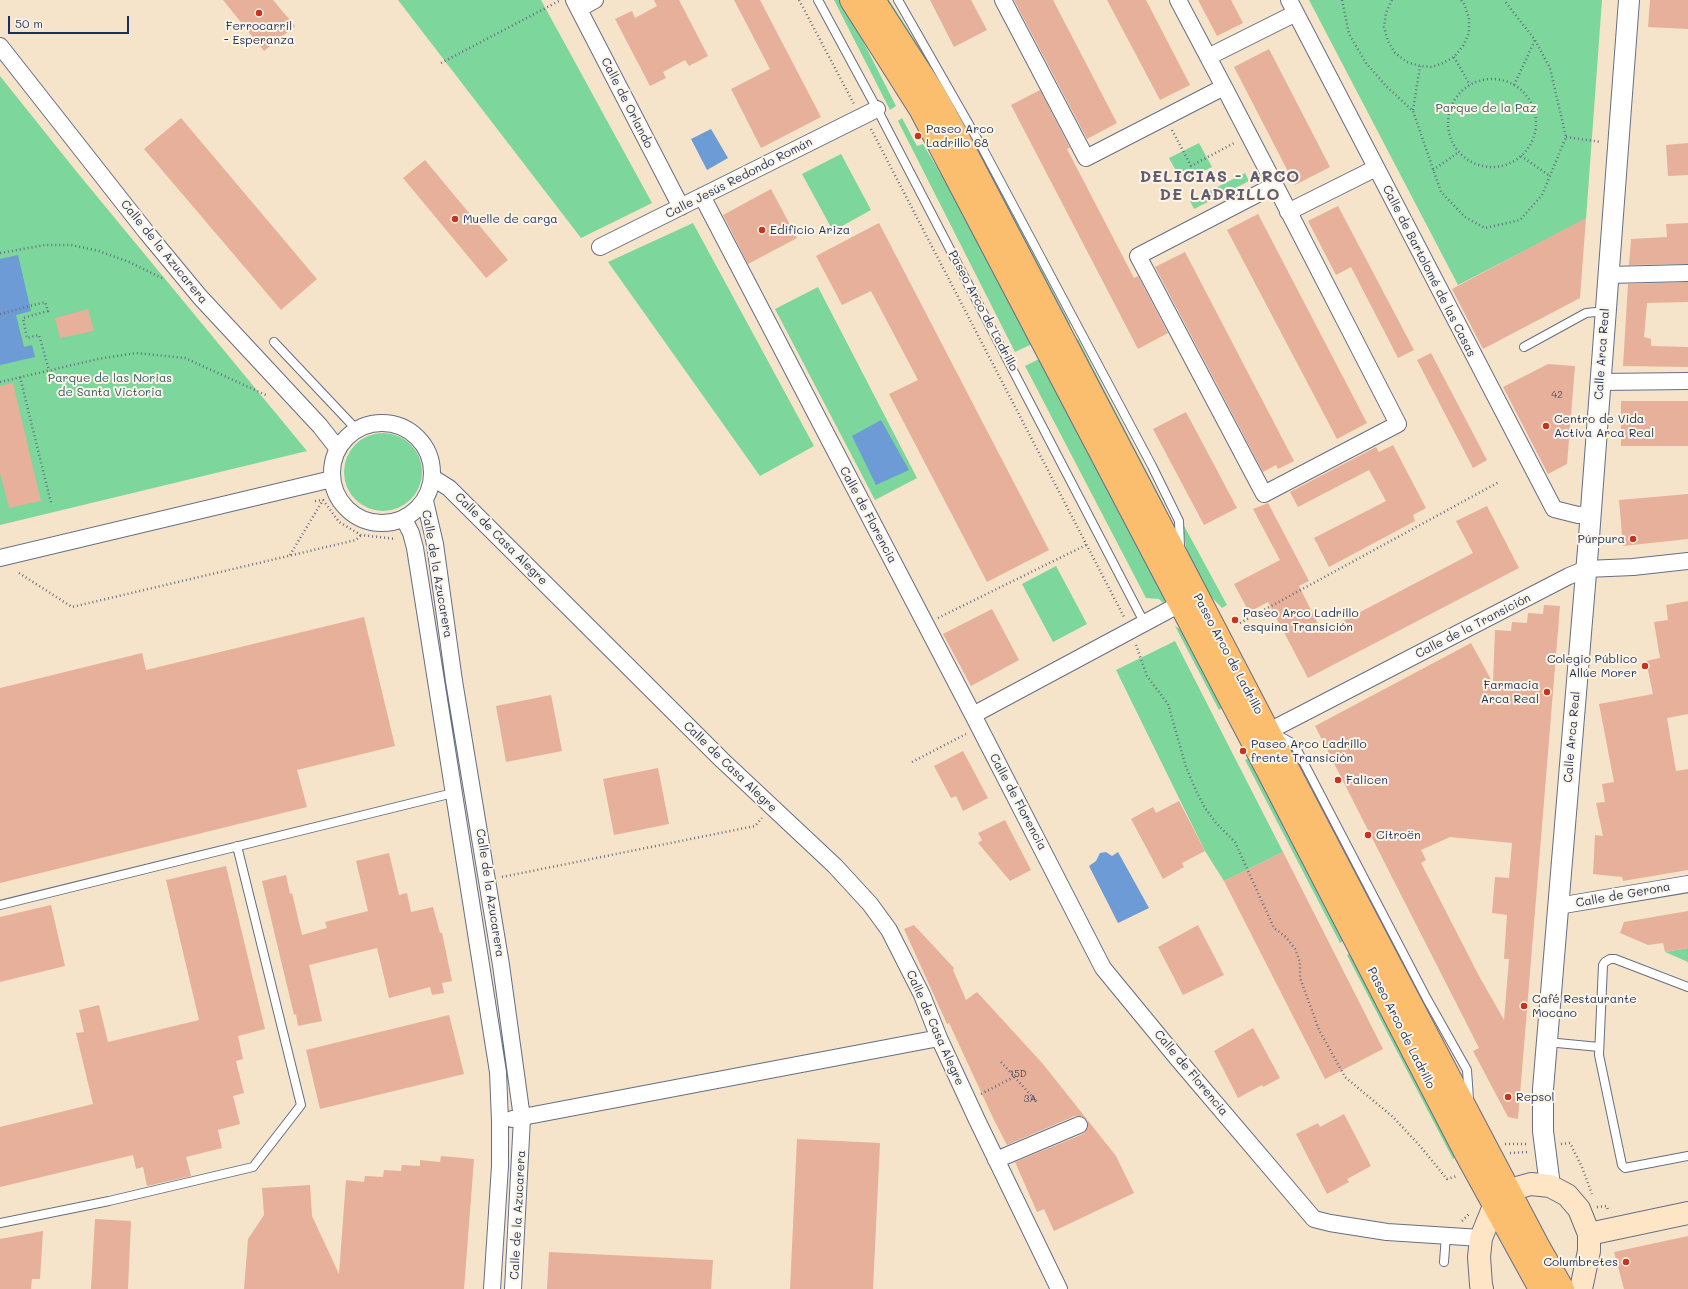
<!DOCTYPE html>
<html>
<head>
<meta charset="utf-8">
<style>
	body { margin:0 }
	#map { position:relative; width:1688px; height:1289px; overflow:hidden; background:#f5e4ca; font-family:Mali,sans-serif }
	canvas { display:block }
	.scale { position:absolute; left:8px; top:16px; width:121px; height:18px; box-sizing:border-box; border:2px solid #1b2f5e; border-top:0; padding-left:5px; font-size:12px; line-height:14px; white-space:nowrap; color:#1b2f5e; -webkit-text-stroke:3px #fcf5e5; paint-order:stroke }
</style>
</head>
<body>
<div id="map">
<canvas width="1688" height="1289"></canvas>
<div class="scale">50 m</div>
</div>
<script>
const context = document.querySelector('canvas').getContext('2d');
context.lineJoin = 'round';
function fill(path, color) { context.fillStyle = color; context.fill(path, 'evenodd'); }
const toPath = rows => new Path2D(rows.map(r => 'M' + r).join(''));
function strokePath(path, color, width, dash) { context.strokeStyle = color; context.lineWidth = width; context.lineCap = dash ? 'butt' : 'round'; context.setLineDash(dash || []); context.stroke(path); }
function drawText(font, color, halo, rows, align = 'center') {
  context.font = font + ' Mali,sans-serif'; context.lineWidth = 4; context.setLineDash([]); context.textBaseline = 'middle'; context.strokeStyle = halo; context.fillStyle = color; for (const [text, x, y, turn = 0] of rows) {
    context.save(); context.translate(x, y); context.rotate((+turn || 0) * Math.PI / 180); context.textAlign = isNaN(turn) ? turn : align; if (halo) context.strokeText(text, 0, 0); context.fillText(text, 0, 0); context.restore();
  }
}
const green = toPath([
	[398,0,541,0,652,203,581,238],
	[834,0,842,0,896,106,890,110],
	[883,0,889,0,952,98,1070,324,1067,326],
	[1309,0,1602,0,1586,219,1458,285],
	[0,76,76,171,307,451,0,525],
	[902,118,917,146,923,144,971,225,1032,344,1015,352,898,121],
	[1199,143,1212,167,1182,182,1169,158],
	[841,154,871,210,833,231,802,174],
	[1245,173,1249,181,1194,209,1190,201],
	[693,223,814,446,760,476,608,262],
	[818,287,917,478,875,500,775,309],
	[1078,339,1165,507,1164,514,1074,341],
	[1041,358,1167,599,1163,603,1159,599,1146,598,1025,366],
	'344 472a39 39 0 1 1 78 0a39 39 0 1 1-78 0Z',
	[1182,522,1227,605,1222,608,1201,586,1188,561],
	[1056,566,1087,624,1053,642,1022,584],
	[1175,626,1183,631,1223,707,1219,710],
	[1175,641,1283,852,1224,881,1205,851,1116,670],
	[1249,758,1345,940,1340,943,1245,760],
	[1688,948,1688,962,1665,952],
	[1351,953,1457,1156,1453,1159,1347,955]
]);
const water = toPath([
	[711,129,728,158,707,170,691,139],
	[18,255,31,311,16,315,24,347,32,345,35,357,0,365,0,259],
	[881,420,909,470,876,485,852,436],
	[1106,852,1112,856,1118,852,1149,908,1118,923,1089,866,1096,861,1100,853]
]);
const building = toPath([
	[223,0,273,0,295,26,264,51],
	[654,0,679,0,708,56,689,66,685,60,663,72,666,78,650,86,615,19,632,11,635,18,657,6],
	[734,0,760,0,821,117,761,148,731,89,770,69],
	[930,0,971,0,987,30,954,47],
	[1014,0,1053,0,1117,123,1087,139],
	[1107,0,1146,0,1190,85,1160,100],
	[1198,0,1231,0,1243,23,1217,36],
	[1650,0,1688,0,1688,29,1648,27],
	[1269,49,1330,167,1295,185,1234,67],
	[1040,90,1070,148,1067,149,1134,278,1138,276,1168,333,1138,349,1011,105],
	[181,118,317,279,281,310,144,149],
	[1688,143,1688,175,1668,176,1666,145],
	[425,160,508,260,486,278,403,178],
	[771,189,797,238,748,264,723,215],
	[1338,206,1414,350,1398,358,1351,267,1336,275,1308,221],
	[1258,214,1367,423,1337,439,1227,230],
	[1586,218,1580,298,1483,349,1452,289],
	[879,223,1049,550,987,582,889,394,918,380,871,291,842,305,816,256],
	[1688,223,1688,264,1629,265,1631,239,1667,237,1666,224],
	[1185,252,1294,461,1278,469,1276,465,1263,472,1155,267],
	[1688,282,1688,302,1647,303,1644,337,1651,339,1651,346,1688,347,1688,367,1623,366,1628,284],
	[88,309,94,331,60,338,55,318],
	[1431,353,1487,460,1473,468,1417,360],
	[1548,364,1575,366,1567,464,1548,474,1503,387],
	[13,383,41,501,9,508,0,473,0,386],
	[1621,401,1688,401,1688,446,1621,446],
	[1186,412,1237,508,1204,525,1153,429],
	[1393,445,1426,508,1413,515,1415,521,1329,567,1314,538,1386,501,1369,470,1298,507,1290,492,1376,447,1379,452],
	[1688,494,1688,539,1623,546,1619,500],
	[1268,503,1309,581,1299,586,1322,632,1473,553,1456,521,1487,506,1519,568,1308,678,1268,602,1249,612,1234,584,1280,560,1253,509],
	[1688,601,1688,714,1667,718,1676,771,1688,769,1688,870,1623,881,1622,877,1593,874,1595,835,1603,836,1596,803,1605,802,1602,784,1614,782,1599,704,1653,694,1646,661,1660,658,1654,622,1668,620,1666,605],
	[1544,605,1560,606,1518,1119,1508,1117,1473,1051,1479,1048,1315,726,1471,643,1493,683,1495,630,1511,631,1512,622,1527,623,1528,613,1543,614],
	[1450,837,1512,843,1509,878,1495,877,1492,913,1507,915,1504,959,1509,959,1504,1020,1479,976,1421,863,1426,860,1421,850],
	[992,609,1019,660,971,686,943,634],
	[364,617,395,746,297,770,307,807,0,883,0,688,142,653,146,670],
	[551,695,562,751,506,762,496,706],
	[963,751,988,798,963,811,956,796,951,798,934,766],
	[658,768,669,824,614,835,603,779],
	[1179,801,1205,851,1182,863,1184,867,1163,879,1131,819,1153,807,1156,813],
	[1005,820,1031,870,1010,881,978,843,982,840,978,833],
	[1283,852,1383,1049,1325,1079,1224,881],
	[389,853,399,895,407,893,411,912,433,907,440,933,442,933,452,981,442,983,444,993,432,995,430,987,389,998,377,948,309,965,322,1021,298,1026,296,1014,294,1015,262,881,286,875,290,894,292,893,302,935,327,928,325,922,368,911,356,861],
	[226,866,265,1029,238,1036,243,1059,236,1061,244,1093,233,1096,240,1124,218,1130,222,1148,186,1157,191,1176,147,1186,143,1167,136,1169,133,1155,0,1187,0,1127,93,1104,76,1033,84,1032,79,1010,99,1005,108,1042,199,1020,166,880],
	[51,905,65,966,0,982,0,917],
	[1688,911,1688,948,1665,952,1663,943,1648,945,1620,933,1624,922],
	[914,925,954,968,953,970,966,1000,977,992,1043,1064,1116,1156,1134,1193,1054,1231,1044,1209,1037,1212,1015,1162,1083,1134,1088,1127,1088,1121,1081,1116,1075,1116,1007,1145,994,1120,949,1023,947,1024,904,929],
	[1198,925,1224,975,1183,995,1158,947],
	[449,1015,464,1074,320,1109,306,1050],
	[1253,1028,1280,1078,1263,1087,1262,1085,1238,1098,1214,1051],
	[1344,1114,1371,1166,1347,1179,1349,1182,1327,1194,1296,1134,1318,1123,1320,1127],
	[797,1139,880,1143,873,1289,790,1289],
	[441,1156,474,1159,464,1289,244,1289,248,1239,264,1215,262,1188,310,1185,312,1216,339,1274,346,1180,364,1182,365,1176,383,1177,384,1170,401,1171,402,1165,420,1166,420,1160,440,1162],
	[95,1219,131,1221,128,1289,91,1289],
	[43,1231,40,1279,32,1279,31,1289,0,1289,0,1239],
	[1688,1236,1688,1289,1624,1289,1614,1252],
	[549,1252,713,1260,711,1289,547,1289]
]);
const path = toPath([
	[799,0,854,104],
	[1342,0,1349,34,1366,63,1387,87,1413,111,1441,192,1465,217,1485,228,1520,220,1542,195,1566,137,1550,68,1535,40,1504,0],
	[1392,0,1386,13,1384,27,1388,41,1395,53,1407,62,1420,66,1432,67,1443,63,1454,57,1463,46,1469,33,1469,18,1464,4,1461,0],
	[1454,57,1470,85],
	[441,63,559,1],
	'1448 123a44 44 0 1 1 88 0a44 44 0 1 1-88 0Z',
	[1514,85,1535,40],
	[1413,110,1420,66],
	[871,129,1124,617],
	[1172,130,1191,166,1236,142],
	[1566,137,1601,142],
	[1521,156,1550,176],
	[1433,170,1459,152],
	[0,253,45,245,71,245,99,251,129,262,162,278],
	[0,314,45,302,48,311,23,318,27,338,39,335,49,370],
	[20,377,51,503],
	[0,382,98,359,136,353,185,358,268,396],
	[315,501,323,500,339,522,361,535,396,539],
	[290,555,323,500],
	[19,573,72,607,356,540,361,535],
	[938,618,1086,545],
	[1240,623,1499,482],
	[1136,645,1147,676,1168,704,1186,767,1197,793,1205,808,1216,823,1235,842,1274,928,1286,937,1295,949,1300,962,1300,978,1319,1030,1345,1077,1393,1117,1420,1146,1447,1179,1457,1176],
	[912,762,966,734],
	[502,877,755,826,762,818],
	[1001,1062,1037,1102],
	[981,1094,1014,1077],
	[1505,1144,1526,1144],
	[1561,1144,1570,1143,1582,1167,1592,1194],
	[1510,1153,1529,1152],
	[1597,1207,1607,1206,1608,1211],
	[1462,1221,1470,1213]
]);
const service = toPath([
	[818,0,877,109,1145,624],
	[898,0,983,149,1152,466,1179,521,1180,547],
	[274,342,357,430],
	[1524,347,1586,313,1605,311],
	[1276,734,1294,744,1427,999,1467,1070,1469,1099],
	[0,905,453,793],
	[1688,987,1615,959,1610,959,1605,962,1603,965,1599,1055,1622,1165,1625,1168,1630,1167,1688,1156],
	[1547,1042,1599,1047],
	[0,1223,109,1201,253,1167,301,1105,237,846],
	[1444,1262,1446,1235]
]);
const minor = toPath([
	[574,0,681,207],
	[1003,0,1086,158,1224,87],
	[1178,0,1224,87,1275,185,1398,424,1264,494,1138,256,1275,185],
	[1289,0,1554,509,1578,515,1590,514],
	[579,9,595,0],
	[0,46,147,233,200,297,320,426,338,449],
	[1208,57,1296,13],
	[702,196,973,715,1103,968,1177,1058,1314,1219,1330,1223,1387,1232,1481,1238],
	[1288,212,1376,168],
	[600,247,877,109],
	[1608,275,1688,273],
	[1600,382,1688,381],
	'332 473a50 50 0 1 1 100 0a50 50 0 1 1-100 0Z',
	[433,478,449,488,722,760,835,866,870,904,889,930,922,995,939,1038,977,1120,1059,1289],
	[425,501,435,544,454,681,501,965,522,1118,513,1289],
	[404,519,411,533,415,548,498,1072,500,1121,500,1166,492,1289],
	[0,558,332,479],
	[973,715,1180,604,1183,595],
	[1268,742,1269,731,1569,576,1586,569,1633,567,1688,561],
	[1558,906,1688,884],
	[512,1119,939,1038],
	[996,1160,1079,1125]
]);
const tertiary = toPath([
	[1550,1186,1543,1131,1543,1089,1589,537,1629,0]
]);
const secondary = toPath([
	[1589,1234,1688,1213],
	[1482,1289,1481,1285,1479,1257,1481,1238,1494,1206,1509,1190,1531,1184,1550,1186,1567,1195,1579,1209,1589,1234,1589,1251,1581,1289]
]);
const primary = toPath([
	[851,0,920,109,1265,766,1468,1158,1540,1289],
	[874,0,934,93,959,139,1388,960,1540,1249,1563,1289]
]);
const markers = [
	[259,13,4,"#c8321e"],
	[918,136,4,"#c8321e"],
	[455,219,4,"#c8321e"],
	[762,230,4,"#c8321e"],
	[1546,426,4,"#c8321e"],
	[1633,539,4,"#c8321e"],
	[1235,620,4,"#c8321e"],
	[1645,666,4,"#c8321e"],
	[1547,692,4,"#c8321e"],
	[1243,751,4,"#c8321e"],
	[1338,780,4,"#c8321e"],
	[1368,835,4,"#c8321e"],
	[1524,1006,4,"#c8321e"],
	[1508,1097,4,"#c8321e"],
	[1626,1262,4,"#c8321e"]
];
const numberNames = [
	["42",1557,395],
	["15D",1018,1074],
	["3A",1030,1099]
];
const poiNames = [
	["Ferrocarril",259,26,"center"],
	["- Esperanza",259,40,"center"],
	["Paseo Arco",926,129],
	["Ladrillo 68",926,143],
	["Muelle de carga",463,219],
	["Edificio Ariza",770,230],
	["Centro de Vida",1554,419],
	["Activa Arca Real",1554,433],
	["Púrpura",1625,539,"right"],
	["Paseo Arco Ladrillo",1243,613],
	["esquina Transición",1243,627],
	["Colegio Público",1637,659,"right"],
	["Allúe Morer",1637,673,"right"],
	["Farmacia",1539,685,"right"],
	["Arca Real",1539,699,"right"],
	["Paseo Arco Ladrillo",1251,744],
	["frente Transición",1251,758],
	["Falicen",1346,780],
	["Citroën",1376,835],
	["Café Restaurante",1532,999],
	["Mocano",1532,1013],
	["Repsol",1516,1097],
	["Columbretes",1618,1262,"right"]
];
const streetNames = [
	["Calle de Orlando",627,103,63],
	["Calle Jesús Redondo Román",739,178,-27],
	["Calle de la Azucarera",164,252,51],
	["Calle de Bartolomé de las Casas",1429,271,63],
	["Paseo Arco de Ladrillo",983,311,62],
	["Calle Arca Real",1602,354,-86],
	["Calle de Florencia",868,515,62],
	["Calle de Casa Alegre",501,539,45],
	["Calle de la Azucarera",437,574,80],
	["Calle de la Transición",1473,626,-27],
	["Paseo Arco de Ladrillo",1228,654,62],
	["Calle Arca Real",1572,737,-85],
	["Calle de Casa Alegre",730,767,44],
	["Calle de Florencia",1018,802,62],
	["Calle de la Azucarera",490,893,81],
	["Calle de Gerona",1623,895,-10],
	["Calle de Casa Alegre",935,1028,66],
	["Paseo Arco de Ladrillo",1401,1028,63],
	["Calle de Florencia",1191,1073,50],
	["Calle de la Azucarera",518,1215,-87]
];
const parkNames = [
	["Parque de la Paz",1486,108],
	["Parque de las Norias",110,378],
	["de Santa Victoria",110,392]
];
const districtNames = [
	["DELICIAS - ARCO",1220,177],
	["DE LADRILLO",1220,195]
];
fill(green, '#7dd69c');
fill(water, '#6c9bd5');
fill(building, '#e7b09a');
strokePath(service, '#676e84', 10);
strokePath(minor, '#676e84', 18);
strokePath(tertiary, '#676e84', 22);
strokePath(secondary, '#676e84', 24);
strokePath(primary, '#676e84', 24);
strokePath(path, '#676e84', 2.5, [1, 3]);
strokePath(service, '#fff', 8);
strokePath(minor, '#fff', 16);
strokePath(tertiary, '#fff', 20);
strokePath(secondary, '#fde5c5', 22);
strokePath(primary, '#fbbd6e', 22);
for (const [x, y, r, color] of markers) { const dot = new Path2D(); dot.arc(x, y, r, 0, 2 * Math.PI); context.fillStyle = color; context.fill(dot); strokePath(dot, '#fcf5e5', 1.5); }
drawText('10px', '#4e4f6d', null, numberNames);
drawText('12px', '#1b2f5e', '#fcf5e5', poiNames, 'left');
drawText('12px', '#1b2f5e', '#fcf5e5', streetNames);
drawText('12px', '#34596e', '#fcf5e5', parkNames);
context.letterSpacing = '1px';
drawText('bold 16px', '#625c73', '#fcf5e5', districtNames);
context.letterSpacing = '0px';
</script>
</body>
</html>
